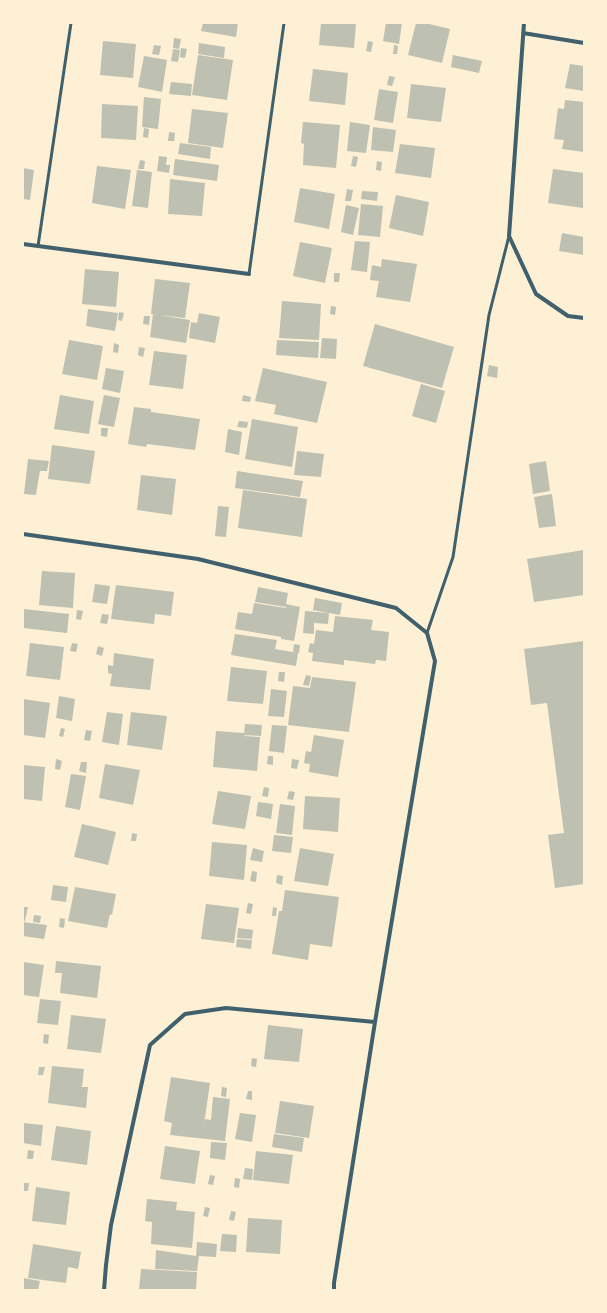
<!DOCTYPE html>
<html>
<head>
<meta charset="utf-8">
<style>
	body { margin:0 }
	#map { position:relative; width:607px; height:1313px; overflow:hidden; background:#fdf0d5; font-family:Manrope,sans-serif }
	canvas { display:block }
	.frame { position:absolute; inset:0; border:24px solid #fdf0d5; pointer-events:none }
</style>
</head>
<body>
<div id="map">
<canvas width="607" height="1313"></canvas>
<div class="frame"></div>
</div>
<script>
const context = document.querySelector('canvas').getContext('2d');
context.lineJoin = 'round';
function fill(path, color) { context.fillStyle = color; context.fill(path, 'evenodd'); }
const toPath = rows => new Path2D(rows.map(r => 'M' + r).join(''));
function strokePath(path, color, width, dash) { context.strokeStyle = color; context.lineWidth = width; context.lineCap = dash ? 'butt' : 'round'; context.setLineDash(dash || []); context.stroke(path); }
const building = toPath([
	[203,23,238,23,236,37,201,31],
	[321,23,356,23,354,48,319,45],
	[386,23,402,23,399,44,383,41],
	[416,23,425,23,450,29,442,63,408,55],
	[174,38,181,39,179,49,173,48],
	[103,41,136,44,133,78,100,75],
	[368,41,373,42,371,52,366,51],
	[199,43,225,47,224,58,198,54],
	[154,45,161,46,159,55,152,54],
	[394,45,398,46,397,54,393,54],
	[181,48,187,49,185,58,180,57],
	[173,49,180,50,178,62,171,61],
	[198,55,233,60,227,100,192,95],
	[453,55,482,61,479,73,451,67],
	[144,56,167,60,162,92,138,87],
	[570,64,584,66,584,91,565,88],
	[313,69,348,73,345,105,309,101],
	[389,76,395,77,392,86,387,85],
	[171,82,192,84,191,96,169,94],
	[411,84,446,88,441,122,407,118],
	[379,89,398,92,393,123,374,120],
	[144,97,161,99,158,129,142,127],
	[565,100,584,102,584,152,562,149,564,140,554,139,558,108,564,109],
	[102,104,138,106,136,140,101,138],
	[192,109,228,113,223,148,188,143],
	[303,122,340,125,336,168,303,165,304,144,301,143],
	[350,122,370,125,366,153,347,151],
	[373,127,396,130,393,152,371,150],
	[144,128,149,129,148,138,143,137],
	[169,132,175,133,174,141,168,141],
	[180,143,211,147,210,159,178,154],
	[400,144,435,148,431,178,395,173],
	[159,156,167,157,166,165,170,165,169,173,157,171],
	[353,156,358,157,356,167,351,166],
	[175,159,219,165,217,181,173,175],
	[140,160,145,161,144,169,138,169],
	[377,161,382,162,381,171,376,170],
	[97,166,131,170,125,209,92,203],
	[23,168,34,170,30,200,23,199],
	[553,169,584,173,583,208,548,203],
	[137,170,152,172,148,208,132,206],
	[170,179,205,183,202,216,168,214],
	[300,188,335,194,329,229,294,222],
	[347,189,353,190,351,201,345,201],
	[362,191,378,192,377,201,361,199],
	[396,195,429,202,423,236,389,228],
	[361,204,383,206,380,237,358,235],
	[346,205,359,208,353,235,341,232],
	[562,233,584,237,584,255,559,251],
	[355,241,370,242,367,272,351,270],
	[300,242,332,248,325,283,293,276],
	[382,259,417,264,410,302,376,297,379,281,370,280,372,265,381,267],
	[85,269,119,272,116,307,82,304],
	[334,273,340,273,339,282,334,282],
	[155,279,190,283,185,318,151,314],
	[282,301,321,304,319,340,279,338],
	[331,306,336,307,335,315,330,314],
	[88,309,118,313,115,331,86,326],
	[119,312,124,313,122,321,118,320],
	[199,313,220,317,215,343,189,338,191,322,197,323],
	[153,314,190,320,186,343,150,337],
	[144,316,150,316,149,325,143,324],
	[375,324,454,347,442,388,363,366],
	[322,338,337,339,336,359,320,358],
	[69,340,103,346,97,380,62,374],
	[277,340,319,342,318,358,276,355],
	[114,343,119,345,118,353,113,352],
	[139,347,145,348,143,357,138,355],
	[154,351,187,355,183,389,149,385],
	[489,365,498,367,497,378,487,376],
	[106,368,124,371,120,393,102,389],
	[263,368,327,382,317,423,274,414,276,405,255,401],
	[421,384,445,391,436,423,412,416],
	[60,395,94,401,89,434,54,429],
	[104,395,120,398,114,427,98,424],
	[243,395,251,397,250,402,242,401],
	[134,407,151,409,151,412,200,419,195,450,147,444,146,447,128,444],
	[252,419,298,427,292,467,245,459],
	[239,421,248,422,247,428,237,427],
	[101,428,108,428,107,437,101,436],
	[228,429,242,432,239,455,225,452],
	[52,445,95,451,90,484,48,479],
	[297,451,324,454,321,477,294,475],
	[28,459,49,461,47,471,40,471,39,476,34,475,39,476,36,495,24,494],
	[546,461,550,491,533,494,529,464],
	[237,471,303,481,300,497,235,488],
	[141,475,176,479,172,515,137,510],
	[243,490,307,499,302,537,238,528],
	[552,494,556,526,539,528,534,497],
	[218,506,229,507,226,537,215,536],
	[584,550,584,595,534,602,527,559],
	[42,571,75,573,73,608,39,605],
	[95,584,110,586,107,604,92,602],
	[116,585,174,592,171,616,155,614,154,624,111,619],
	[258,587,288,593,286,604,300,607,294,641,281,639,281,637,235,629,238,612,252,614,254,603,286,608,286,607,255,602],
	[315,598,342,603,340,615,313,610],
	[24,609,69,614,67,633,23,628],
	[77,610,83,611,81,620,76,619],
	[305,611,329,613,328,624,314,623,314,634,303,633],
	[102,614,109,615,107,624,100,623],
	[335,616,373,620,371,630,389,632,386,661,376,660,375,664,344,660,344,665,312,661,313,653,308,652,310,643,314,644,316,630,333,632],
	[235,634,277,640,275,649,298,653,296,666,231,655],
	[584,641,584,884,555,888,548,835,564,833,547,703,531,705,524,649],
	[30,643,64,647,60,680,26,676],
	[72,643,78,644,76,652,70,651],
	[294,644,300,645,299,653,293,652],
	[98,646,104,648,102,656,96,654],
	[114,653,154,659,150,690,110,686,112,674,108,673,108,665,113,666],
	[231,667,267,671,263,704,227,701],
	[279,672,285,672,284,682,278,681],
	[306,675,311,676,309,686,303,685],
	[312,677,356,682,349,732,288,725,293,686,310,688],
	[271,689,287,691,284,717,268,716],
	[59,696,75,699,72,721,56,718],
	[23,699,50,703,45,738,23,735],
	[107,712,123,714,119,745,102,742],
	[131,712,167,716,162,750,127,745],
	[245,724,262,725,261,736,244,735],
	[272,725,287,726,284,753,269,751],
	[61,728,65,729,63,737,59,736],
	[86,730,92,731,90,741,84,740],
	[216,731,244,733,244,736,260,737,257,771,213,767],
	[314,735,344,740,338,777,309,772,310,764,304,763,306,751,311,752],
	[268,756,273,756,273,765,267,764],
	[56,759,62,761,60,770,55,769],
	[292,759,299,760,297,769,291,768],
	[81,762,87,762,86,773,79,771],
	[105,764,140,770,133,805,99,798],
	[23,765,45,767,42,801,23,799],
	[71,774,86,776,80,810,65,807],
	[264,787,269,788,268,797,262,796],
	[218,791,251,796,245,829,212,824],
	[289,791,295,792,293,800,287,799],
	[305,796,340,798,338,832,303,829],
	[258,802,273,804,271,819,256,816],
	[280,804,295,806,292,835,276,833],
	[82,824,116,832,108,865,74,857],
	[132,833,137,834,136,841,131,841],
	[274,835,293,837,291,853,272,851],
	[212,842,247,845,244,880,209,876],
	[253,848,264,851,262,862,250,860],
	[300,848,334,854,328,886,294,881],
	[252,871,257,872,256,882,250,881],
	[277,875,283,876,282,885,276,883],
	[53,885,68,887,66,902,51,900],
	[75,887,116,894,112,915,110,914,107,928,68,921],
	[285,890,339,897,332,947,310,944,308,960,272,954,279,911,282,911],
	[248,903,253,904,251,914,246,913],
	[206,904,239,908,234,943,201,939],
	[23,907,28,907,25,921,23,921],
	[273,907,277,908,276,916,272,916],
	[34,915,41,916,40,923,33,922],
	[60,918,65,919,64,928,59,927],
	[23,922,47,925,44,939,23,936],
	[238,928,253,930,252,939,237,938],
	[237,939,252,940,251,949,236,947],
	[56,961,101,966,97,998,60,993,62,973,55,973],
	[23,962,44,965,39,997,23,995],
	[40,999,61,1001,58,1025,37,1023],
	[71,1015,106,1019,101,1053,67,1049],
	[268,1025,303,1029,299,1062,264,1059],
	[44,1034,49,1035,48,1044,43,1043],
	[252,1058,257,1059,256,1067,251,1066],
	[52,1066,84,1069,82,1087,88,1087,86,1108,48,1103],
	[39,1067,45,1067,43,1075,38,1075],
	[171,1077,210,1083,203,1131,205,1119,211,1120,213,1097,230,1099,225,1141,170,1135,172,1123,164,1121],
	[222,1087,227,1088,226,1097,221,1096],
	[248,1091,252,1091,252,1100,246,1099],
	[280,1101,314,1106,309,1138,275,1133],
	[240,1113,256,1115,252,1142,235,1139],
	[23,1123,43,1125,41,1146,23,1143],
	[56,1126,91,1131,87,1165,51,1160],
	[274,1134,304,1138,302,1152,272,1147],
	[211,1142,227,1143,225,1160,210,1158],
	[165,1146,200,1151,195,1184,160,1179],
	[28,1150,34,1151,33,1159,27,1159],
	[256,1151,293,1155,289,1184,253,1180],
	[245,1168,253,1169,252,1180,243,1179],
	[210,1175,215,1176,213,1185,208,1184],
	[235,1178,240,1179,239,1188,234,1187],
	[23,1183,29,1183,28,1191,23,1191],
	[36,1187,70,1192,66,1225,32,1221],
	[147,1199,177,1202,176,1210,195,1212,192,1248,151,1244,152,1222,145,1221],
	[205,1207,210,1208,208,1217,203,1216],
	[231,1211,236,1212,234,1221,229,1220],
	[248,1218,282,1220,280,1254,246,1252],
	[222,1234,237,1235,236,1252,220,1251],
	[197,1242,217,1244,216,1257,199,1256,197,1271,155,1269,156,1250,196,1256],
	[33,1244,81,1252,78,1269,68,1267,66,1283,28,1278],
	[141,1269,197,1272,196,1290,139,1290],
	[23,1278,40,1281,38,1290,23,1290]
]);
const service = toPath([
	[38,246,71,23],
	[249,274,284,23],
	[427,633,453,557,489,315,509,236]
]);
const minor = toPath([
	[524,23,509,236,536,294,568,316,584,318],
	[523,33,584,43],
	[23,244,249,274],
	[23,534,198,559,396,608,427,633,435,661,375,1022,334,1283,334,1290],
	[104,1290,106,1265,111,1225,150,1045,185,1014,226,1008,375,1022]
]);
fill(building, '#bec0b2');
strokePath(service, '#3f606c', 3);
strokePath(minor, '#3f606c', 4);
</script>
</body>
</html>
